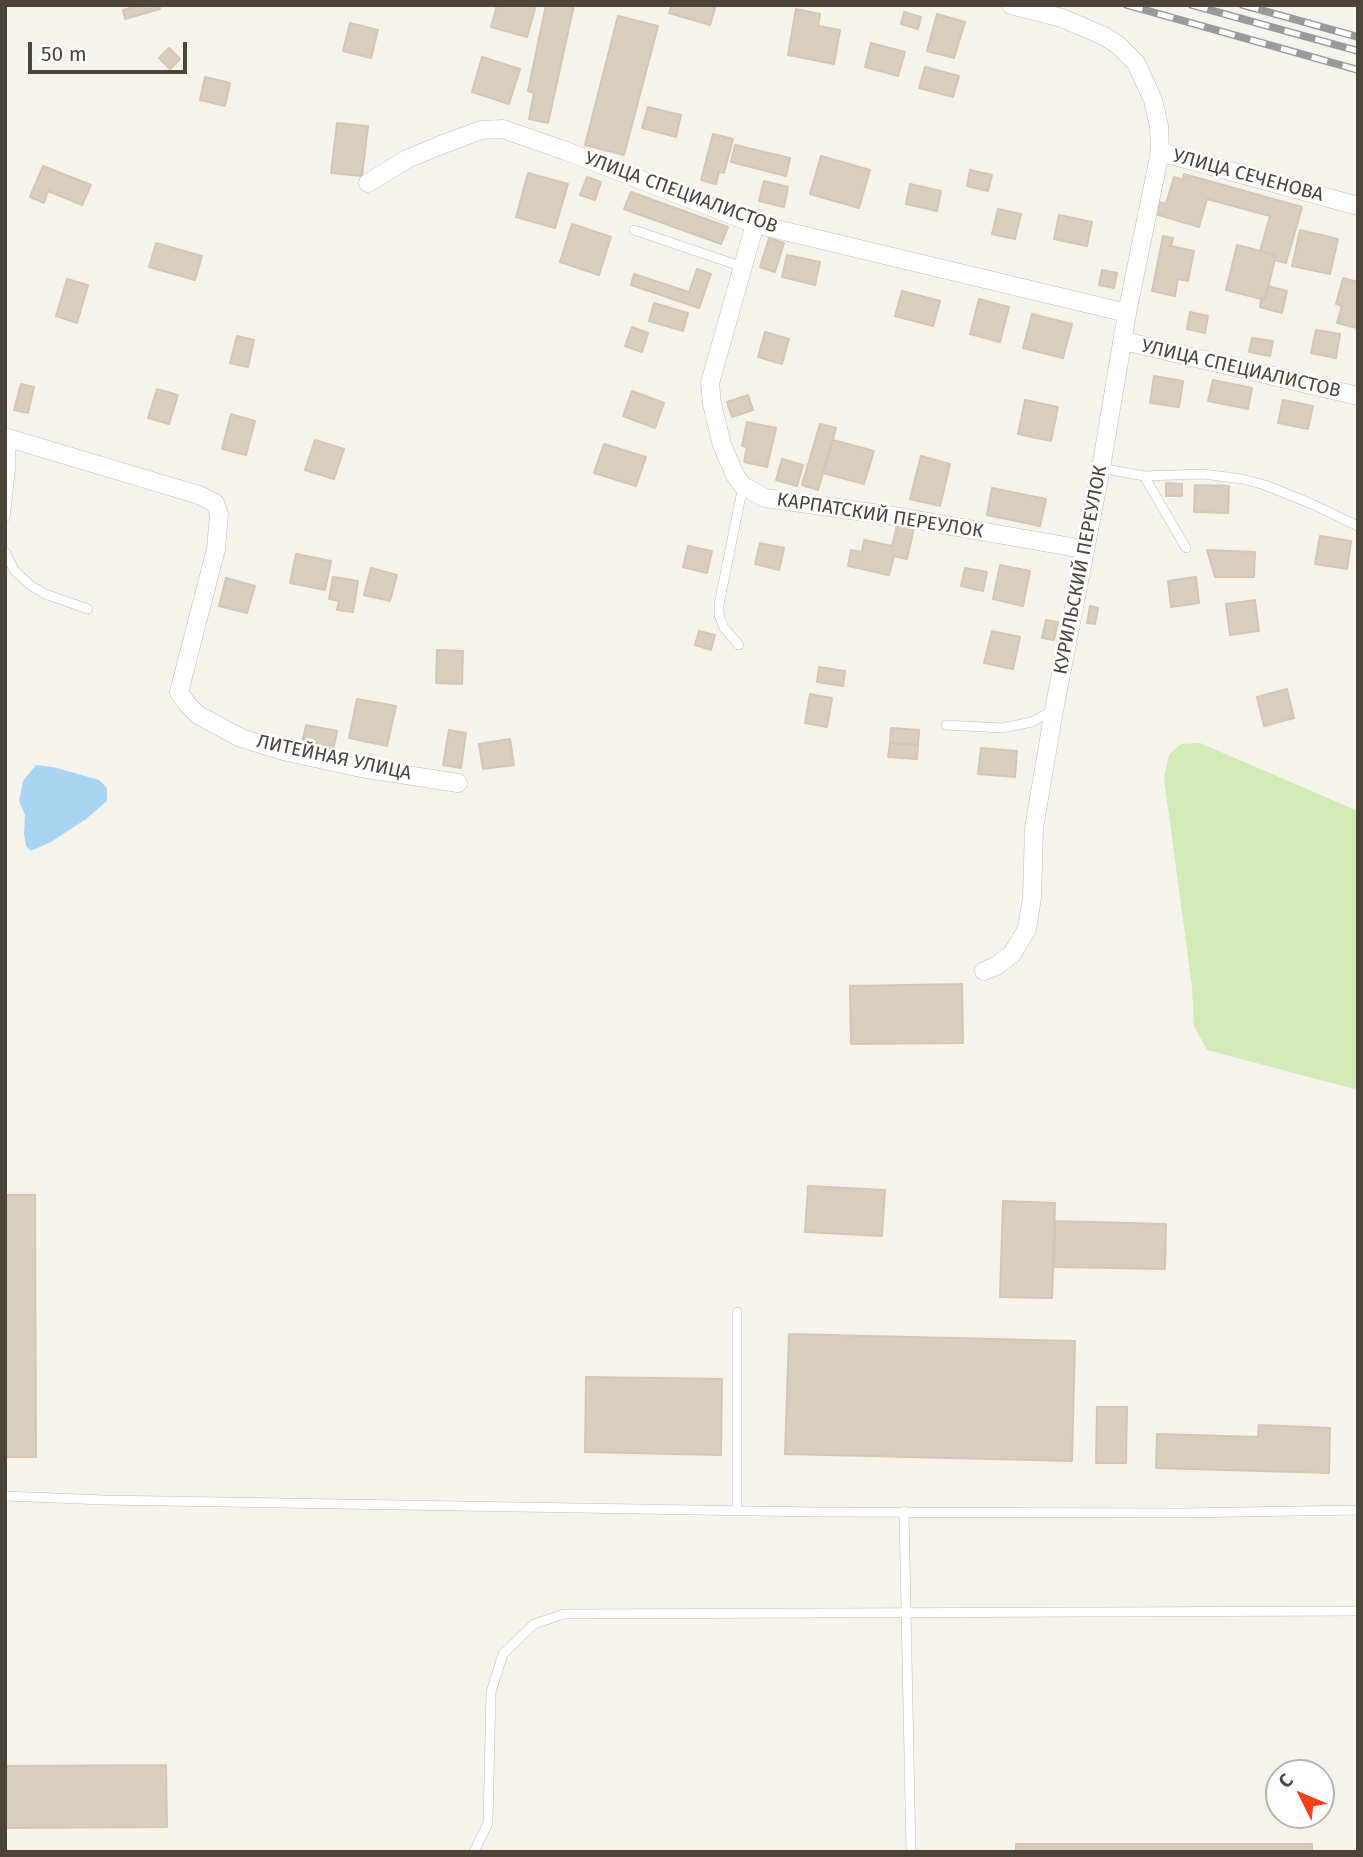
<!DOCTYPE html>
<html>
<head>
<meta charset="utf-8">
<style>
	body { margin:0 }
	#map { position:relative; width:1363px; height:1857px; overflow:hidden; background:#f6f3ec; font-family:"Fira Sans",sans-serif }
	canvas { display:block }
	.frame { position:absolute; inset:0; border:7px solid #4b4439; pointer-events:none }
	.north { position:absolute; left:1265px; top:1759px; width:70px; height:70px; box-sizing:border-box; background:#fff; border:2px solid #b7b4b0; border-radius:50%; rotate:313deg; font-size:19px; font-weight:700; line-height:28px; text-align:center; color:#4b4439 }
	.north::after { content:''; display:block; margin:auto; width:24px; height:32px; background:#fc3f1d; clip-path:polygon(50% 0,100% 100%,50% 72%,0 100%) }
	.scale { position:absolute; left:28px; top:42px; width:159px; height:32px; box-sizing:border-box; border:4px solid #4b4439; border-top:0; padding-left:9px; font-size:21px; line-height:24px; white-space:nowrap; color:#4b4439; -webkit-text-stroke:5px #fff; paint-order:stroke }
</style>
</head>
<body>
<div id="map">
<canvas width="1363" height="1857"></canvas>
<div class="frame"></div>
<div class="north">С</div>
<div class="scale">50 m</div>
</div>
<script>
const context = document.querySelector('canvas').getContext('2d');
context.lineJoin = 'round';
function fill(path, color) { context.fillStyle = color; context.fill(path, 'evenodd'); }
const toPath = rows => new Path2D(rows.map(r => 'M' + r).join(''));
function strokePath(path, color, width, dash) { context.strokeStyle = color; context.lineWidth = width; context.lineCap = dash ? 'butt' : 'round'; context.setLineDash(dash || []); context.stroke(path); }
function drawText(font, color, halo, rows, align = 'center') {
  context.font = font + ' "Fira Sans",sans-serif'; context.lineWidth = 5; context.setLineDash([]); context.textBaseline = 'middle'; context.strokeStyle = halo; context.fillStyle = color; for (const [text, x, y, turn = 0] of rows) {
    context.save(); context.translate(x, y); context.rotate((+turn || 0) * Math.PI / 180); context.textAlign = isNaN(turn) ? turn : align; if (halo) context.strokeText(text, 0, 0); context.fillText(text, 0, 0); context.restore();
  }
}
const green = toPath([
	[1200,743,1358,811,1358,1090,1207,1050,1194,1026,1192,987,1164,778,1169,755,1181,744]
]);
const water = toPath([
	[36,765,53,767,99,780,107,788,107,801,86,819,51,842,31,851,26,846,24,834,25,815,19,801,23,781]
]);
const building = toPath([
	[141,5,159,5,160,9,125,19,123,10,141,5],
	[497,5,536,5,527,37,491,27,497,5],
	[546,5,574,5,548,123,529,119,534,93,528,91,546,5],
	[672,5,716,5,710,25,669,13,672,5],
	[796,9,820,14,818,26,840,30,834,64,788,55,796,9],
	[904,12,921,17,918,29,901,24,904,12],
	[937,14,965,22,954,58,927,51,937,14],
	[618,16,658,26,624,155,585,145,618,16],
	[350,23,378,30,371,58,343,51,350,23],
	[871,43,905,52,898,76,865,67,871,43],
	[169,48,180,59,170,69,159,58,169,48],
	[482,57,520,69,509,104,472,92,482,57],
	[925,67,959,76,953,97,919,88,925,67],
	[205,77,230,83,225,106,200,100,205,77],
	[648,107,681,115,676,137,642,128,648,107],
	[337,123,368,126,362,176,331,173,337,123],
	[713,134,733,139,724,173,719,172,716,184,701,180,713,134],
	[735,145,790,158,786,176,731,162,735,145],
	[821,156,870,170,859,208,810,194,821,156],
	[43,166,91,185,82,205,48,191,44,203,30,197,43,166],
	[970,170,992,175,988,191,967,186,970,170],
	[528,173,568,184,555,228,516,217,528,173],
	[1184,174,1302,207,1286,263,1275,260,1276,255,1260,251,1270,216,1207,199,1199,227,1155,214,1159,202,1166,204,1174,177,1183,180,1184,174],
	[587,177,601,182,595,200,580,195,587,177],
	[764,181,788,187,784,207,759,201,764,181],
	[910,184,941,191,937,211,906,204,910,184],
	[631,192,728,227,721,244,624,209,631,192],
	[998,209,1021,214,1015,239,992,234,998,209],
	[1059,215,1092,222,1087,246,1054,239,1059,215],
	[572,224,611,237,599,275,560,262,572,224],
	[1300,230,1338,239,1330,274,1292,266,1300,230],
	[1163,236,1173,238,1171,246,1194,251,1188,281,1178,279,1175,296,1152,291,1163,236],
	[769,238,784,243,775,272,760,267,769,238],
	[156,243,202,256,195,280,149,267,156,243],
	[1237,245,1276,255,1265,300,1226,290,1237,245],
	[787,255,820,262,815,285,782,277,787,255],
	[697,269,711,274,699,308,631,285,634,274,689,292,697,269],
	[1102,270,1117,273,1114,288,1099,285,1102,270],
	[1343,278,1358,282,1357,328,1337,323,1342,306,1336,304,1343,278],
	[67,279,88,285,77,323,56,316,67,279],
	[1268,286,1287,291,1282,313,1260,307,1261,299,1265,300,1268,286],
	[902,291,940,301,933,326,895,316,902,291],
	[979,299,1009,307,1000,342,970,334,979,299],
	[654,303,688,313,683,331,649,321,654,303],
	[1190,312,1208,316,1205,333,1187,329,1190,312],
	[1032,314,1072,324,1063,358,1023,348,1032,314],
	[632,327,648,333,642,352,625,346,632,327],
	[1316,330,1340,334,1336,358,1311,353,1316,330],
	[765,332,789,339,782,364,758,357,765,332],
	[237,336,254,340,248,367,230,363,237,336],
	[1252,338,1273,341,1270,356,1249,352,1252,338],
	[1154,376,1183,381,1179,407,1150,403,1154,376],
	[1213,380,1252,388,1248,409,1208,401,1213,380],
	[21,384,34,387,28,413,14,410,21,384],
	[157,389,178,395,169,424,148,418,157,389],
	[632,391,664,403,655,428,623,416,632,391],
	[748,395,753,410,732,417,727,402,748,395],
	[1025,400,1058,407,1051,441,1018,434,1025,400],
	[1283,400,1313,406,1308,429,1278,423,1283,400],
	[231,414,255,421,246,455,222,449,231,414],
	[747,422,776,428,767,467,744,462,747,447,742,446,747,422],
	[820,424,836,428,818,490,802,485,820,424],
	[315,440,344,449,334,479,305,470,315,440],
	[833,440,874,451,864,484,823,473,833,440],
	[604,444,646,457,636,486,594,473,604,444],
	[921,456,950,464,940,506,910,499,921,456],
	[782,459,803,465,797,486,776,480,782,459],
	[1166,483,1182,484,1182,496,1166,496,1166,483],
	[1195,485,1229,486,1228,513,1194,512,1195,485],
	[992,488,1046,499,1040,526,987,515,992,488],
	[897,525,914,528,907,559,894,556,889,575,848,566,851,550,862,552,864,540,892,546,897,525],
	[1320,536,1351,541,1347,569,1315,564,1320,536],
	[760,543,784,548,779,570,755,564,760,543],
	[688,546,712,551,707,573,683,567,688,546],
	[1207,550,1255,552,1254,577,1215,577,1207,550],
	[296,554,331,561,325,590,290,583,296,554],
	[1000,565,1030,571,1023,606,993,599,1000,565],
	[371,568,397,575,390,601,364,595,371,568],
	[965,568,987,572,983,591,961,586,965,568],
	[333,577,358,581,353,612,337,610,339,601,329,599,333,577],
	[1196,577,1199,603,1171,607,1168,581,1196,577],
	[226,578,255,586,247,613,219,606,226,578],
	[1255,600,1259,631,1230,635,1226,604,1255,600],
	[1090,606,1098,608,1095,624,1087,623,1090,606],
	[1046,620,1058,622,1054,640,1042,638,1046,620],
	[699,631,715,635,711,650,695,645,699,631],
	[992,631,1020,637,1013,669,984,663,992,631],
	[437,650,463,651,462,684,436,683,437,650],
	[819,667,845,671,843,686,817,682,819,667],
	[1287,689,1294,718,1264,726,1257,697,1287,689],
	[810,694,832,698,827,727,805,723,810,694],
	[357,699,396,706,387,746,349,738,357,699],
	[306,725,337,731,332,755,301,748,306,725],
	[891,728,919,730,918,745,890,743,891,728],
	[449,730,466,733,461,768,443,765,449,730],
	[510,739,514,765,483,769,479,744,510,739],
	[890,743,918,745,917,759,888,757,890,743],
	[981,748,1017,751,1015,777,978,774,981,748],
	[962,984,963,1043,851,1044,850,986,962,984],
	[808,1186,885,1190,882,1236,805,1232,808,1186],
	[5,1195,35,1195,36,1457,5,1457,5,1195],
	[1003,1201,1055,1203,1052,1298,1000,1297,1003,1201],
	[1055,1221,1166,1224,1165,1269,1054,1267,1055,1221],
	[789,1334,1075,1341,1072,1461,785,1454,789,1334],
	[586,1377,722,1379,721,1455,585,1452,586,1377],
	[1097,1407,1127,1407,1126,1463,1096,1463,1097,1407],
	[1259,1425,1330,1428,1329,1473,1156,1468,1157,1434,1258,1437,1259,1425],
	[166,1765,167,1827,5,1828,5,1766,166,1765],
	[1016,1844,1312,1844,1312,1852,1016,1852,1016,1844]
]);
const service = toPath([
	[634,230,743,267],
	[1101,468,1144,476,1203,474,1242,479,1265,485,1312,504,1358,526],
	[1144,476,1186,548],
	[5,517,11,466,11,439],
	[5,552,14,570,30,585,45,594,88,609],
	[739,645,724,628,719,615,719,604,743,486],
	[946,725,1002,728,1032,722,1052,711],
	[737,1312,737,1510],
	[5,1496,104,1500,815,1512,1181,1513,1358,1510],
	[904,1511,911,1852],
	[474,1852,488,1823,491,1692,503,1654,534,1624,564,1614,1358,1611]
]);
const minor = toPath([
	[1011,5,1062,18,1104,36,1118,45,1136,63,1153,100,1159,126,1160,152,1358,206],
	[368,183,407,159,441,145,481,130,503,129,566,151,755,224,1127,313],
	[755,224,710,383,712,404,722,445,735,475,743,486,765,498,894,516,1083,549],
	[1124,341,1358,396],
	[5,437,199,495,215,503,219,514,216,549,179,692,187,704,198,715,241,738,283,751,361,768,458,783],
	[984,971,996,966,1012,954,1027,929,1032,898,1034,828,1054,710,1101,468,1127,313,1160,152]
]);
const rail = toPath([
	[1127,5,1358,70],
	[1192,5,1358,51],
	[1243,5,1358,37]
]);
const streetNames = [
	["УЛИЦА СЕЧЕНОВА",1248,176,15],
	["УЛИЦА СПЕЦИАЛИСТОВ",681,193,20],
	["УЛИЦА СПЕЦИАЛИСТОВ",1241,369,13],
	["КАРПАТСКИЙ ПЕРЕУЛОК",880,516,9],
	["КУРИЛЬСКИЙ ПЕРЕУЛОК",1081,570,-79],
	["ЛИТЕЙНАЯ УЛИЦА",334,758,12]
];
fill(green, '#d2eab5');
fill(water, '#a9d4f2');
fill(building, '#d8cfc1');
strokePath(building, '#d3c7b4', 2);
strokePath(service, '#c2bbae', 10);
strokePath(minor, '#c2bbae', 19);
strokePath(service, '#fff', 9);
strokePath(minor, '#fff', 18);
strokePath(rail, '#9a9a9a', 8);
strokePath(rail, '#fff', 5, [16]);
drawText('19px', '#4b4439', '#fff', streetNames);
</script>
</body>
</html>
